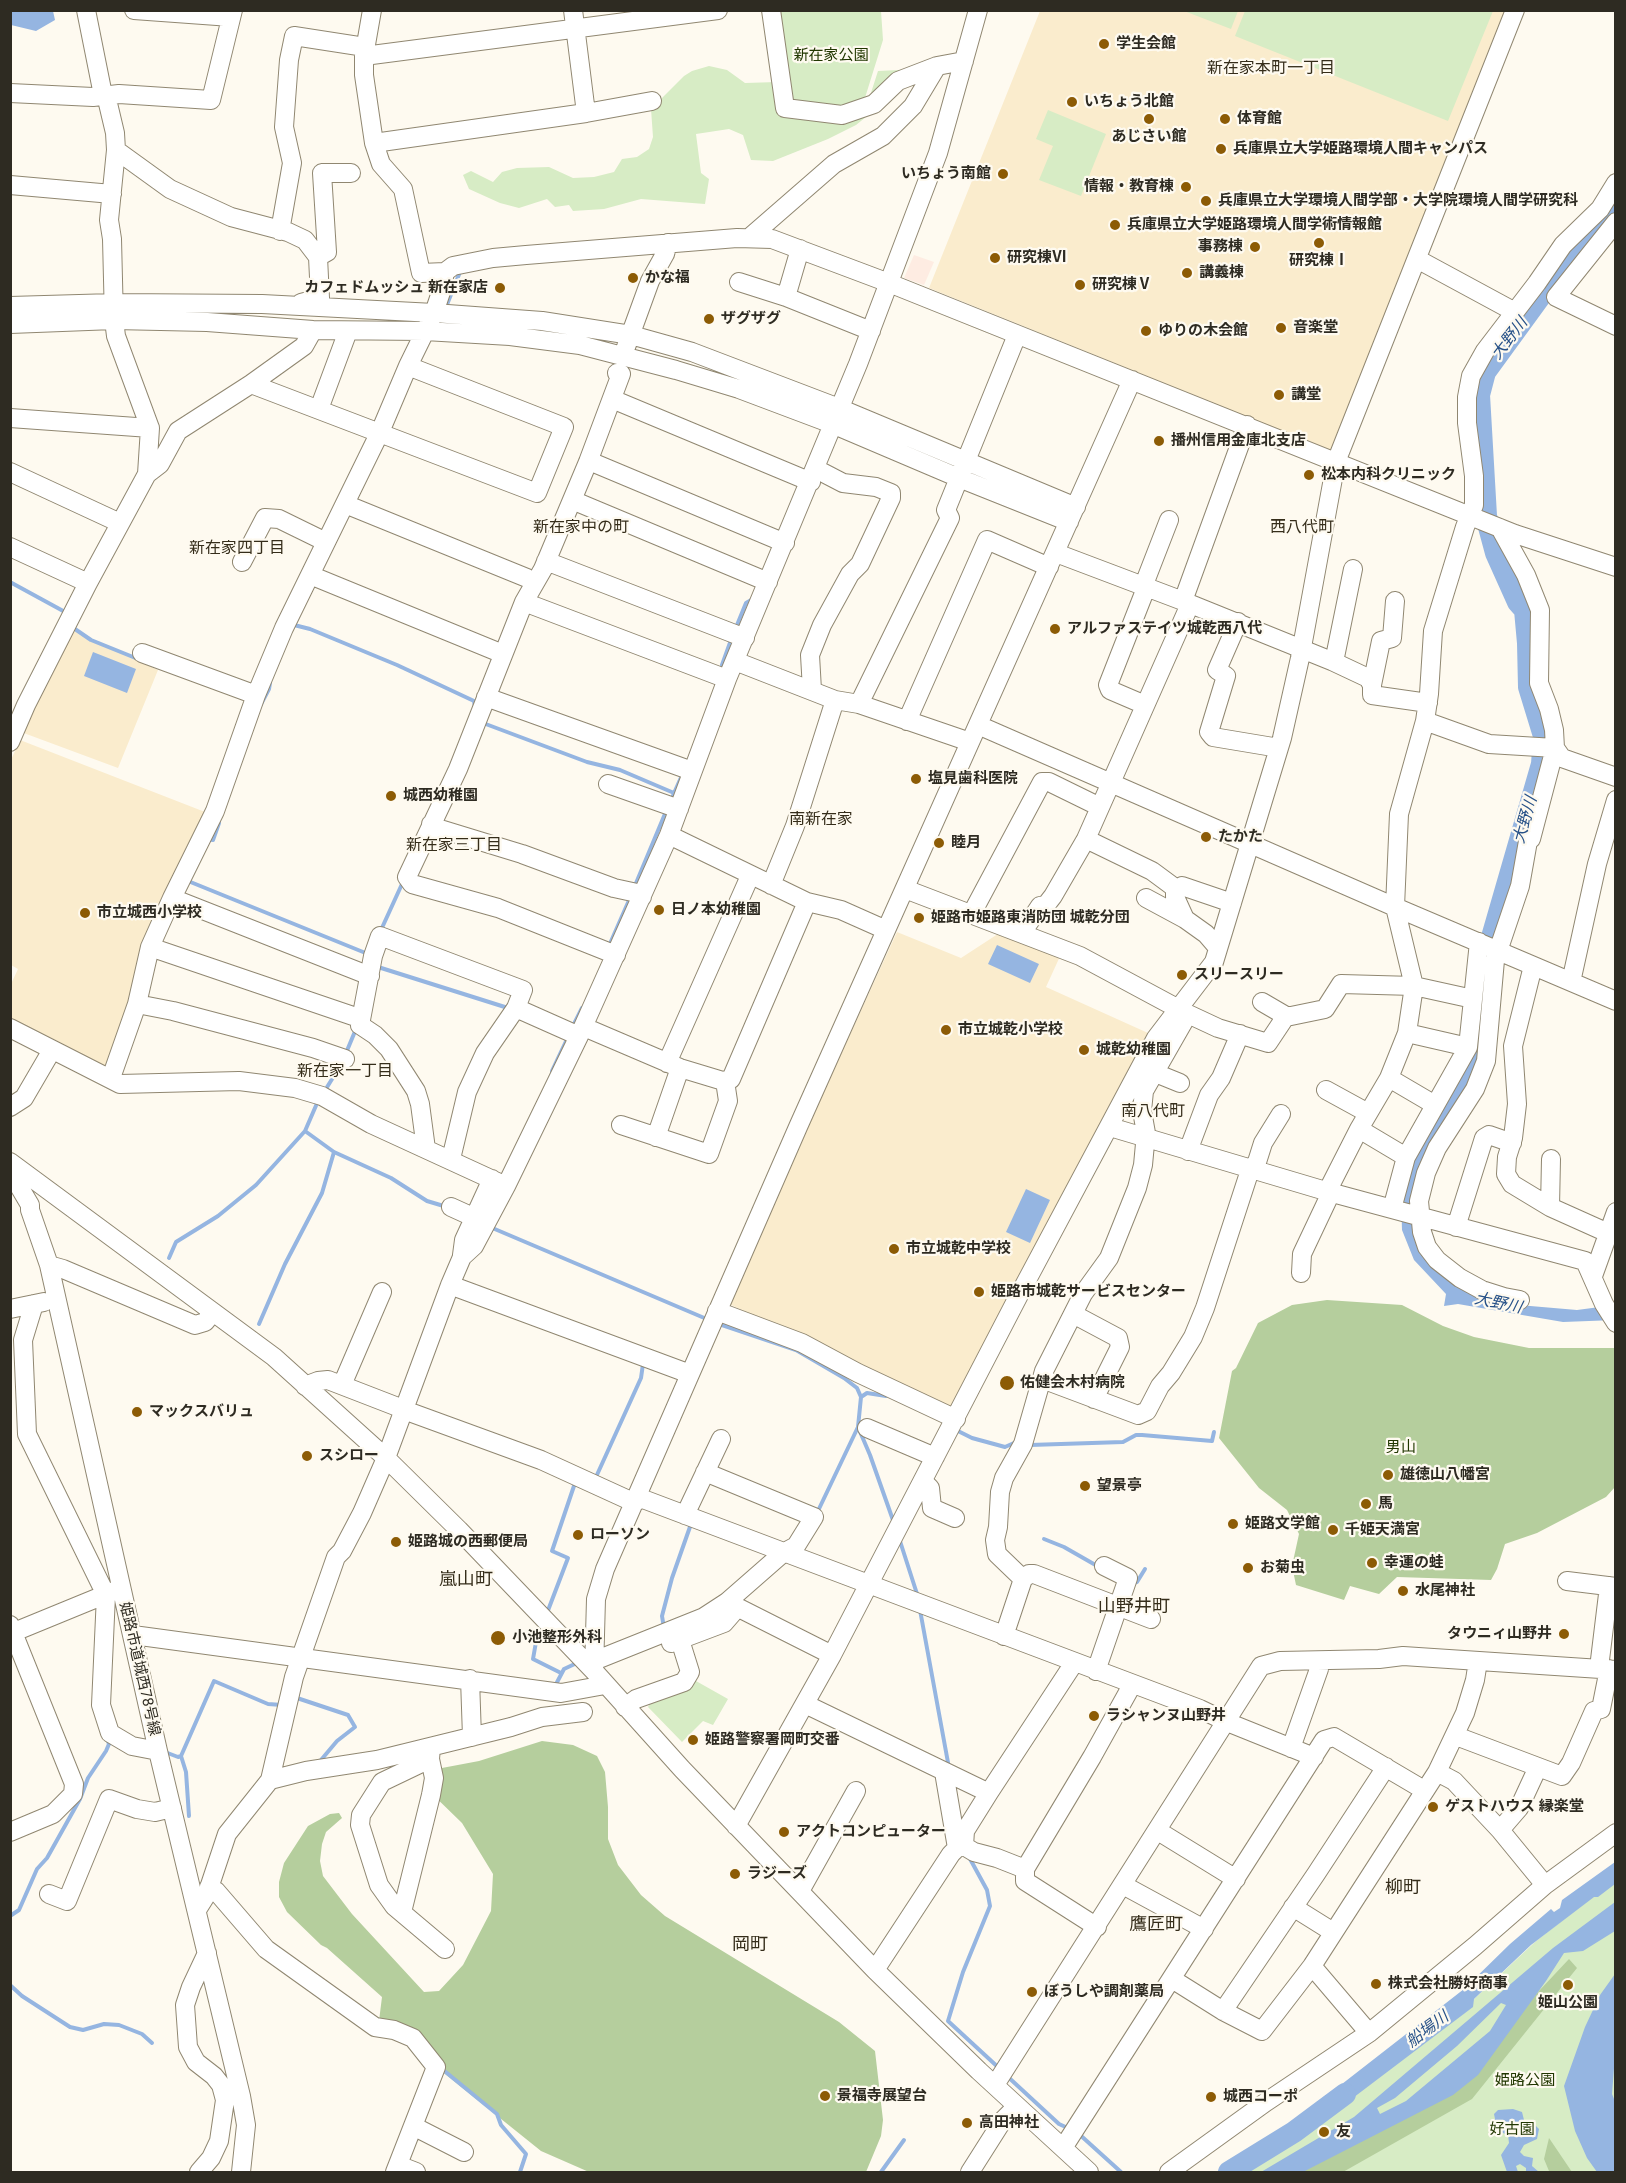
<!DOCTYPE html>
<html>
<head>
<meta charset="utf-8">
<style>
	body { margin:0 }
	#map { position:relative; width:1626px; height:2183px; overflow:hidden; background:#fefaf0; font-family:Roboto,sans-serif }
	canvas { display:block }
	.frame { position:absolute; inset:0; border:12px solid #2e2b22; pointer-events:none }
</style>
</head>
<body>
<div id="map">
<canvas width="1626" height="2183"></canvas>
<div class="frame"></div>
</div>
<script>
const context = document.querySelector('canvas').getContext('2d');
context.lineJoin = 'round';
function fill(path, color) { context.fillStyle = color; context.fill(path, 'evenodd'); }
const toPath = rows => new Path2D(rows.map(r => 'M' + r).join(''));
function strokePath(path, color, width, dash) { context.strokeStyle = color; context.lineWidth = width; context.lineCap = dash ? 'butt' : 'round'; context.setLineDash(dash || []); context.stroke(path); }
function drawText(font, color, halo, rows, align = 'center') {
  context.font = font + ' Roboto,"Noto Sans JP",sans-serif'; context.lineWidth = 4.5; context.setLineDash([]); context.textBaseline = 'middle'; context.strokeStyle = halo; context.fillStyle = color; for (const [text, x, y, turn = 0] of rows) {
    context.save(); context.translate(x, y); context.rotate((+turn || 0) * Math.PI / 180); context.textAlign = isNaN(turn) ? turn : align; if (halo) context.strokeText(text, 0, 0); context.fillText(text, 0, 0); context.restore();
  }
}
const industrial = toPath([
	[914,255,934,262,924,285,904,278]
]);
const built = toPath([
	[1040,11,1513,11,1337,453,929,288],
	[70,629,158,670,118,768,21,732],
	[20,740,205,812,110,1064,103,1070,11,1024,11,984,18,969,11,965,10,762],
	[1004,930,1062,952,1046,987,1148,1033,953,1409,727,1303,897,932,961,958]
]);
const green = toPath([
	[780,11,881,11,883,40,864,101,869,99,878,71,899,70,902,88,856,125,828,139,773,161,751,160,743,135,729,129,696,134,701,173,709,179,705,204,641,199,604,209,573,211,569,205,555,207,547,199,519,208,500,203,469,189,463,175,471,171,493,182,502,172,517,168,549,167,573,178,594,177,614,172,622,159,637,157,649,149,653,137,651,109,684,76,692,71,709,66,727,70,745,83,777,82],
	[1184,11,1238,11,1231,29],
	[1245,11,1245,10,1493,11,1448,121,1235,36],
	[1048,110,1106,134,1081,196,1039,180,1053,146,1036,139],
	[696,1681,728,1699,713,1725,703,1721,682,1742,648,1707,654,1696],
	[1615,1883,1615,2172,1243,2172,1338,2108,1472,2007,1473,2000,1535,1942,1593,1896]
]);
const forest = toPath([
	[1327,1300,1402,1305,1443,1326,1474,1337,1529,1348,1615,1348,1615,1487,1606,1497,1537,1533,1505,1544,1497,1569,1491,1580,1397,1577,1379,1594,1350,1586,1344,1600,1296,1585,1292,1566,1299,1534,1287,1510,1259,1488,1219,1438,1232,1371,1236,1368,1258,1323,1292,1305],
	[542,1741,573,1745,597,1756,605,1772,608,1807,608,1839,618,1865,641,1895,665,1916,839,2022,875,2051,883,2120,881,2136,866,2172,589,2172,541,2151,379,2021,382,1997,327,1948,321,1945,287,1912,279,1897,279,1882,284,1863,308,1826,330,1814,339,1813,342,1818,326,1832,322,1844,320,1861,323,1876,352,1914,424,1992,439,1991,463,1965,491,1911,493,1874,462,1823,426,1788,426,1771,479,1761],
	[1569,1959,1577,1968,1472,2099,1343,2172,1288,2172,1461,2083,1523,2008],
	[1549,2138,1572,2172,1549,2171,1544,2159]
]);
const water = toPath([
	[11,10,53,11,55,20,36,31,11,25],
	[93,652,136,669,127,693,84,676],
	[997,945,1039,964,1030,983,988,964],
	[1443,1106,1455,1108,1416,1233,1507,1304,1577,1310,1615,1305,1615,1320,1563,1322,1458,1304,1444,1306,1446,1294,1414,1260,1402,1230,1401,1198,1413,1158],
	[1026,1189,1050,1200,1030,1243,1006,1232],
	[1615,1862,1615,1884,1598,1897,1594,1897,1531,1945,1474,1999,1473,2007,1337,2110,1320,2112,1307,2121,1302,2130,1277,2149,1237,2172,1216,2172,1246,2160,1254,2152,1275,2139,1284,2129,1313,2113,1331,2096,1333,2091,1464,1989,1510,1944,1551,1909,1554,1912,1560,1908,1562,1900],
	[1615,1902,1615,1931,1583,1951,1564,1953,1546,1981,1478,2075,1453,2095,1303,2172,1261,2172,1354,2117,1553,1948],
	[1501,2003,1506,2005,1490,2031,1406,2101,1380,2114,1377,2108,1395,2098,1457,2046],
	[1615,1974,1616,2043,1612,2094,1616,2104,1615,2172,1597,2172,1587,2158,1575,2131,1564,2086,1585,2027,1600,1995],
	[1513,2109,1522,2112,1524,2120,1532,2122,1539,2129,1537,2139,1524,2145,1520,2152,1524,2156,1533,2158,1532,2166,1539,2172,1526,2172,1526,2168,1520,2164,1516,2166,1518,2172,1507,2172,1501,2155,1509,2143,1508,2135,1503,2133,1492,2122,1495,2119,1494,2114,1498,2110]
]);
const stream = toPath([
	[446,307,460,272],
	[10,582,65,612,66,615],
	[294,625,310,629,397,665,474,701,475,708],
	[72,627,91,640,138,659],
	[735,630,746,603,753,599],
	[723,669,722,665,731,640],
	[260,706,269,689,270,683],
	[483,723,587,762,620,770,674,793],
	[671,800,683,773],
	[206,839,213,840,219,823],
	[188,881,368,954],
	[634,888,667,809],
	[381,930,402,884],
	[609,946,630,898],
	[378,967,508,1008],
	[572,1028,582,1008],
	[346,1053,356,1029],
	[552,1071,568,1037],
	[324,1092,342,1063],
	[305,1131,334,1152,391,1178,427,1201,447,1207],
	[490,1227,709,1320],
	[169,1258,176,1242,218,1216,256,1185,305,1131,318,1101],
	[259,1324,285,1264,322,1193,334,1152],
	[719,1324,796,1350,844,1378,857,1388,861,1397,858,1427,870,1455,894,1523],
	[861,1397,867,1393,886,1396],
	[954,1429,972,1438,1005,1447,1014,1443],
	[1030,1445,1123,1442,1136,1435,1142,1435,1212,1441,1214,1432],
	[596,1477,641,1378,643,1364],
	[817,1513,858,1427],
	[899,1538,918,1597],
	[1044,1539,1064,1547,1099,1567],
	[1133,1583,1137,1582,1145,1569],
	[920,1610,949,1768],
	[547,1613,568,1558,552,1551,576,1480],
	[542,1626,536,1642,533,1659,561,1673],
	[664,1628,662,1616,672,1578,691,1524],
	[554,1688,564,1669,579,1662],
	[294,1697,348,1715,355,1727,337,1741,321,1760],
	[165,1752,178,1757,181,1756,214,1681,268,1704,282,1705],
	[181,1756,186,1772,189,1816],
	[969,1857,987,1890,990,1906,963,1972,948,2021,1000,2069],
	[10,1916,19,1910,37,1869,47,1858,80,1799,88,1778,106,1751,109,1744,107,1738],
	[10,1985,22,1996,70,2027,83,2030,104,2024,119,2025,142,2034,152,2043],
	[442,2069,497,2114,501,2125,526,2154,520,2172],
	[1007,2076,1059,2124,1070,2129],
	[1079,2134,1121,2172],
	[881,2172,904,2140]
]);
const river = toPath([
	[1433,1132,1472,1070,1479,1049,1481,1003,1488,951,1542,764,1544,736,1529,687,1528,643,1525,610,1518,602,1496,553,1486,516,1479,395,1485,372,1544,291,1616,203],
	[1229,2172,1294,2132,1345,2094]
]);
const minor = toPath([
	[134,10,231,17],
	[372,10,364,56,364,75,374,143,381,164,403,189,421,273,445,272],
	[771,10,785,108,842,115,874,104,898,81,937,66],
	[364,56,718,10],
	[10,93,93,97,119,94,211,100,233,10],
	[586,113,652,101],
	[374,143,586,113,573,10],
	[116,150,170,189,231,217,288,232,305,240,318,257,320,298,301,303],
	[10,185,112,194],
	[1616,222,1556,297,1616,326],
	[280,231,292,163,284,127,289,60,294,36,365,47],
	[749,238,834,164,883,136,913,106,937,66,964,61],
	[800,249,786,297,871,331],
	[318,257,327,252,322,173,351,173],
	[1417,259,1515,312],
	[739,282,786,297],
	[10,306,114,303,262,304,434,313,542,321,631,335,692,352,839,408,1076,507],
	[10,324,114,320,207,322,313,330,425,331,510,336,580,345,676,370,739,389,832,424,959,478,1069,522],
	[626,347,650,281,665,254,668,243],
	[251,384,537,493,564,427,408,366],
	[612,399,811,482],
	[319,409,348,331],
	[10,418,150,428],
	[588,462,594,463,785,543],
	[10,472,120,523],
	[147,474,160,464,178,431,251,384,304,346,313,330],
	[572,500,768,582],
	[345,504,527,578],
	[1500,528,1526,575,1540,610,1539,683,1549,709,1554,730,1555,748,1531,839,1528,841,1520,886,1495,960,1486,1061,1475,1089,1437,1148,1426,1173,1419,1201,1422,1232,1427,1247,1437,1260,1460,1278,1482,1290,1504,1297,1520,1300],
	[10,547,88,583],
	[1056,553,1183,601,1334,662,1368,678,1372,685,1372,695,1428,703],
	[546,561,745,638],
	[242,562,265,518,279,519,326,542],
	[310,575,503,654],
	[1143,587,1169,520],
	[1183,601,1247,425],
	[524,602,727,679],
	[1238,622,1217,670,1226,676,1209,732,1213,737,1279,748],
	[142,653,256,695],
	[735,661,835,700,859,704,970,742],
	[1334,662,1353,569],
	[1372,685,1381,641,1392,638,1395,601],
	[812,690,810,655,822,625,850,574,860,564,891,498,891,493,876,487,843,483,816,469],
	[486,697,692,771],
	[859,704,950,518,946,510,1017,335],
	[1145,705,1110,690,1108,685,1146,588],
	[907,721,987,540,1049,567],
	[1425,721,1489,744,1555,748,1562,758,1616,777],
	[978,725,1395,907,1616,1001],
	[10,742,26,705,88,583,147,474,150,428,116,336,114,320,112,239,109,220,116,150,115,133,106,95,102,90,86,10],
	[608,784,679,809],
	[431,824,437,828,522,854,614,888,637,893,642,897],
	[669,835,807,902,841,910,886,930],
	[1086,839,1152,871,1175,888,1175,897,1185,919,1206,934,1218,948],
	[771,885,795,826,835,700],
	[1182,886,1232,903],
	[905,889,1080,956,1188,1014,1218,1028,1268,1043,1286,1016],
	[172,898,370,976],
	[1146,898,1185,919],
	[971,915,1042,782,1049,782,1100,807],
	[1022,933,1040,906,1046,905,1053,896,1086,839,1187,611,1187,602],
	[150,947,353,1016],
	[616,955,498,908,412,884,407,877,458,769,524,602,543,569,588,462,621,374,617,373],
	[1533,966,1513,1046,1517,1104,1513,1138,1507,1157,1506,1174,1512,1184,1550,1207,1608,1233],
	[1571,982,1597,864,1616,800],
	[1262,1002,1286,1016,1291,1016,1325,1009,1341,984,1414,986,1473,999],
	[137,1004,173,1011,313,1048,345,1059],
	[516,1008,579,1036],
	[584,1027,680,1068,723,1081,731,1079,807,902],
	[10,1028,120,1084,239,1081,295,1088,322,1096,371,1124,506,1186],
	[1407,1033,1468,1047],
	[667,1063,750,876],
	[1143,1068,1180,1083],
	[111,1078,137,1004,150,947,172,898,215,811,256,695,284,628,380,432,408,366,434,313,441,292,445,272,453,266,493,258,526,255,737,238,772,239,889,283,1515,534,1616,567],
	[1389,1078,1435,1105],
	[1326,1090,1368,1113],
	[10,1107,24,1098,52,1050],
	[621,1125,709,1154,728,1101,725,1081],
	[1110,1127,1329,1192,1585,1261,1604,1304,1616,1323],
	[1359,1129,1406,1157],
	[656,1137,680,1068],
	[426,1149,420,1104,416,1091,389,1049,375,1035,360,1025,373,956,380,936,523,990,516,1008,485,1053,467,1092,451,1159],
	[1188,1151,1209,1095,1221,1078,1240,1034],
	[10,1162,274,1357,386,1458,459,1530,594,1671,682,1769,875,1970,979,2071,1089,2172],
	[10,1171,30,1205,30,1210,49,1265,158,1751,241,2096,246,2125,241,2172],
	[451,1207,473,1217],
	[1550,1207,1551,1159],
	[1392,1209,1406,1157,1468,1047,1479,942],
	[1456,1227,1484,1138,1489,1135,1512,1143],
	[462,1255,464,1240,492,1179],
	[49,1265,63,1269,195,1325,205,1322,213,1312],
	[1301,1273,1302,1254,1328,1199,1330,1186,1359,1129,1389,1078,1407,1033,1414,986,1395,907,1399,814,1425,721,1429,694,1433,631,1465,527,1474,505,1474,476,1467,423,1467,397,1471,376,1485,351,1537,283,1563,245,1600,209,1616,183],
	[1593,1276,1616,1212],
	[450,1285,690,1374],
	[34,1304,23,1340,27,1434,106,1595,101,1705,110,1733,132,1746,158,1751],
	[10,1309,44,1302],
	[717,1311,802,1343,858,1373,956,1419],
	[1073,1314,1118,1338,1120,1347,1094,1399],
	[1042,1379,1138,1415,1147,1411,1160,1386,1171,1373,1193,1337,1205,1308,1250,1170,1257,1162,1263,1143,1281,1114],
	[342,1385,382,1292],
	[305,1386,318,1381,328,1380,403,1409],
	[404,1410,541,1460,633,1502,643,1499,1200,1709,1227,1722,1314,1757],
	[867,1428,935,1457],
	[923,1481,930,1488,932,1508,955,1518],
	[685,1515,721,1439],
	[1023,1579,1029,1574,1034,1574,1151,1619],
	[1567,1581,1616,1587],
	[727,1602,832,1655],
	[10,1625,74,1784,73,1794,53,1814,10,1832],
	[14,1632,114,1591],
	[133,1635,561,1693,605,1685],
	[1004,1636,1023,1579,997,1554,995,1540,998,1527,1000,1492,1004,1478,1023,1444,1044,1371,1083,1294,1109,1258,1137,1188,1143,1165,1146,1133,1142,1111,1144,1091,1188,1014],
	[671,1643,724,1623,737,1608],
	[594,1661,704,1617,727,1602,783,1553,796,1546,814,1517,705,1472],
	[1599,1668,1609,1586],
	[594,1671,596,1599,605,1569,798,1127,1132,380],
	[1096,1671,1128,1578,1104,1566],
	[470,1679,472,1737],
	[805,1704,985,1791,990,1791,1074,1663],
	[625,1707,636,1699,684,1682,690,1672,680,1640],
	[1456,1736,1562,1776,1571,1763,1594,1711,1601,1709,1609,1669],
	[431,1747,430,1759,382,1782,361,1815,360,1825,379,1885,394,1906,445,1949],
	[1291,1748,1319,1669,1317,1661],
	[944,1772,957,1848],
	[1437,1772,1454,1781,1500,1830,1545,1885],
	[270,1780,306,1771,377,1760,511,1727,542,1717,583,1712],
	[736,1826,832,1655,1019,1295,1156,1038,1214,962,1282,738,1300,658,1336,462,1515,10],
	[1500,1830,1519,1808,1538,1767],
	[1158,1831,1236,1879],
	[964,1846,965,1831,990,1791],
	[1123,1885,1204,1929],
	[209,1887,216,1891,266,1949,375,2027,394,2030,413,2038,436,2067,395,2172],
	[800,1891,856,1791],
	[49,1894,67,1901,109,1799,137,1809,155,1812,172,1808],
	[1293,1907,1333,1932],
	[197,1910,207,1894,227,1834,270,1780,294,1677,336,1557,342,1551,362,1513,386,1458,450,1285,462,1257,474,1246,506,1186,579,1036,669,835,727,679,858,364,938,153,978,10],
	[402,1912,431,1795,434,1778,430,1759],
	[1097,1927,1025,1881,1025,1869,1092,1757,1132,1685],
	[1312,1966,1369,2033],
	[875,1970,951,1854,957,1848,964,1846,974,1852,997,1858,1025,1869],
	[1172,1979,1223,2011,1262,2031,1312,1966,1437,1772,1465,1713,1475,1680,1478,1661],
	[1223,2011,1316,1874,1386,1767],
	[995,2085,1261,1666,1280,1661,1379,1659,1403,1656,1616,1670],
	[413,2126,464,2152],
	[1063,2148,1324,1740,1334,1737,1424,1790],
	[398,2165,416,2172],
	[199,2172,211,2158,219,2141,225,2100,221,2085,214,2076,196,2062,188,2047,185,2005,191,1987,207,1953],
	[970,2172,1003,2120,1017,2106],
	[1169,2172,1266,2102,1369,2033,1475,1946,1545,1885,1616,1833]
]);
const markers = [
	[1104,44,6,"#8c5b05"],
	[1072,102,6,"#8c5b05"],
	[1149,119,6,"#8c5b05"],
	[1225,119,6,"#8c5b05"],
	[1221,149,6,"#8c5b05"],
	[1003,174,6,"#8c5b05"],
	[1186,187,6,"#8c5b05"],
	[1206,201,6,"#8c5b05"],
	[1115,225,6,"#8c5b05"],
	[1319,243,6,"#8c5b05"],
	[1255,247,6,"#8c5b05"],
	[995,258,6,"#8c5b05"],
	[1187,273,6,"#8c5b05"],
	[633,278,6,"#8c5b05"],
	[1080,285,6,"#8c5b05"],
	[500,288,6,"#8c5b05"],
	[709,319,6,"#8c5b05"],
	[1281,328,6,"#8c5b05"],
	[1146,331,6,"#8c5b05"],
	[1279,395,6,"#8c5b05"],
	[1159,441,6,"#8c5b05"],
	[1309,475,6,"#8c5b05"],
	[1055,629,6,"#8c5b05"],
	[916,779,6,"#8c5b05"],
	[391,796,6,"#8c5b05"],
	[1206,837,6,"#8c5b05"],
	[939,843,6,"#8c5b05"],
	[659,910,6,"#8c5b05"],
	[85,913,6,"#8c5b05"],
	[919,918,6,"#8c5b05"],
	[1182,975,6,"#8c5b05"],
	[946,1030,6,"#8c5b05"],
	[1084,1050,6,"#8c5b05"],
	[894,1249,6,"#8c5b05"],
	[979,1292,6,"#8c5b05"],
	[1007,1383,8,"#8c5b05"],
	[137,1412,6,"#8c5b05"],
	[307,1456,6,"#8c5b05"],
	[1388,1475,6,"#8c5b05"],
	[1085,1486,6,"#8c5b05"],
	[1366,1504,6,"#8c5b05"],
	[1233,1524,6,"#8c5b05"],
	[1333,1530,6,"#8c5b05"],
	[578,1535,6,"#8c5b05"],
	[396,1542,6,"#8c5b05"],
	[1372,1563,6,"#8c5b05"],
	[1248,1568,6,"#8c5b05"],
	[1403,1591,6,"#8c5b05"],
	[1564,1634,6,"#8c5b05"],
	[498,1638,8,"#8c5b05"],
	[1094,1716,6,"#8c5b05"],
	[693,1740,6,"#8c5b05"],
	[1433,1807,6,"#8c5b05"],
	[784,1832,6,"#8c5b05"],
	[735,1874,6,"#8c5b05"],
	[1376,1984,6,"#8c5b05"],
	[1568,1985,6,"#8c5b05"],
	[1032,1992,6,"#8c5b05"],
	[825,2096,6,"#8c5b05"],
	[1211,2097,6,"#8c5b05"],
	[967,2123,6,"#8c5b05"],
	[1324,2132,6,"#8c5b05"]
];
const poiNames = [
	["学生会館",1116,44],
	["いちょう北館",1084,102],
	["体育館",1237,119],
	["あじさい館",1149,137,"center"],
	["兵庫県立大学姫路環境人間キャンパス",1233,149],
	["いちょう南館",991,174,"right"],
	["情報・教育棟",1174,187,"right"],
	["兵庫県立大学環境人間学部・大学院環境人間学研究科",1218,201],
	["兵庫県立大学姫路環境人間学術情報館",1127,225],
	["事務棟",1243,247,"right"],
	["研究棟Ⅵ",1007,258],
	["研究棟Ⅰ",1319,261,"center"],
	["講義棟",1199,273],
	["かな福",645,278],
	["研究棟Ⅴ",1092,285],
	["カフェドムッシュ 新在家店",488,288,"right"],
	["ザグザグ",721,319],
	["音楽堂",1293,328],
	["ゆりの木会館",1158,331],
	["講堂",1291,395],
	["播州信用金庫北支店",1171,441],
	["松本内科クリニック",1321,475],
	["アルファステイツ城乾西八代",1067,629],
	["塩見歯科医院",928,779],
	["城西幼稚園",403,796],
	["たかた",1218,837],
	["睦月",951,843],
	["日ノ本幼稚園",671,910],
	["市立城西小学校",97,913],
	["姫路市姫路東消防団 城乾分団",931,918],
	["スリースリー",1194,975],
	["市立城乾小学校",958,1030],
	["城乾幼稚園",1096,1050],
	["市立城乾中学校",906,1249],
	["姫路市城乾サービスセンター",991,1292],
	["佑健会木村病院",1020,1383],
	["マックスバリュ",149,1412],
	["スシロー",319,1456],
	["雄徳山八幡宮",1400,1475],
	["望景亭",1097,1486],
	["馬",1378,1504],
	["姫路文学館",1245,1524],
	["千姫天満宮",1345,1530],
	["ローソン",590,1535],
	["姫路城の西郵便局",408,1542],
	["幸運の蛙",1384,1563],
	["お菊虫",1260,1568],
	["水尾神社",1415,1591],
	["タウニィ山野井",1552,1634,"right"],
	["小池整形外科",512,1638],
	["ラシャンヌ山野井",1106,1716],
	["姫路警察署岡町交番",705,1740],
	["ゲストハウス 縁楽堂",1445,1807],
	["アクトコンピューター",796,1832],
	["ラジーズ",747,1874],
	["株式会社勝好商事",1388,1984],
	["ぼうしや調剤薬局",1044,1992],
	["姫山公園",1568,2003,"center"],
	["景福寺展望台",837,2096],
	["城西コーポ",1223,2097],
	["高田神社",979,2123],
	["友",1336,2132]
];
const parkNames = [
	["新在家公園",831,56],
	["男山",1401,1448],
	["姫路公園",1525,2081],
	["好古園",1512,2130]
];
const streetNames = [
	["姫路市道城西78号線",139,1669,77]
];
const neighbourhoodNames = [
	["新在家本町一丁目",1271,69],
	["新在家中の町",581,528],
	["西八代町",1302,528],
	["新在家四丁目",237,549],
	["南新在家",821,820],
	["新在家三丁目",454,846],
	["新在家一丁目",345,1072],
	["南八代町",1153,1112]
];
const waterNames = [
	["大野川",1510,339,-52],
	["大野川",1526,820,-74],
	["大野川",1498,1304,12],
	["船場川",1428,2030,-37]
];
const quarterNames = [
	["嵐山町",466,1580],
	["山野井町",1134,1607],
	["柳町",1403,1888],
	["鷹匠町",1156,1925],
	["岡町",750,1945]
];
fill(industrial, '#feece2');
fill(built, '#faeccd');
fill(green, '#d7ecc5');
fill(forest, '#b5ce9d');
fill(water, '#95b5e1');
strokePath(stream, '#95b5e1', 4);
strokePath(river, '#95b5e1', 22);
strokePath(minor, '#908771', 20);
strokePath(minor, '#fff', 18);
for (const [x, y, r, color] of markers) { const dot = new Path2D(); dot.arc(x, y, r, 0, 2 * Math.PI); context.fillStyle = color; context.fill(dot); strokePath(dot, '#fefaf0', 2); }
drawText('bold 15px', '#2e2b22', '#fefaf0', poiNames, 'left');
drawText('15px', '#213701', '#fefaf0', parkNames);
drawText('15px', '#2e2b22', '#fefaf0', streetNames);
drawText('16px', '#352d1a', '#fefaf0', neighbourhoodNames);
drawText('italic 16px', '#275188', '#fefaf0', waterNames);
drawText('18px', '#352d1a', '#fefaf0', quarterNames);
</script>
</body>
</html>
